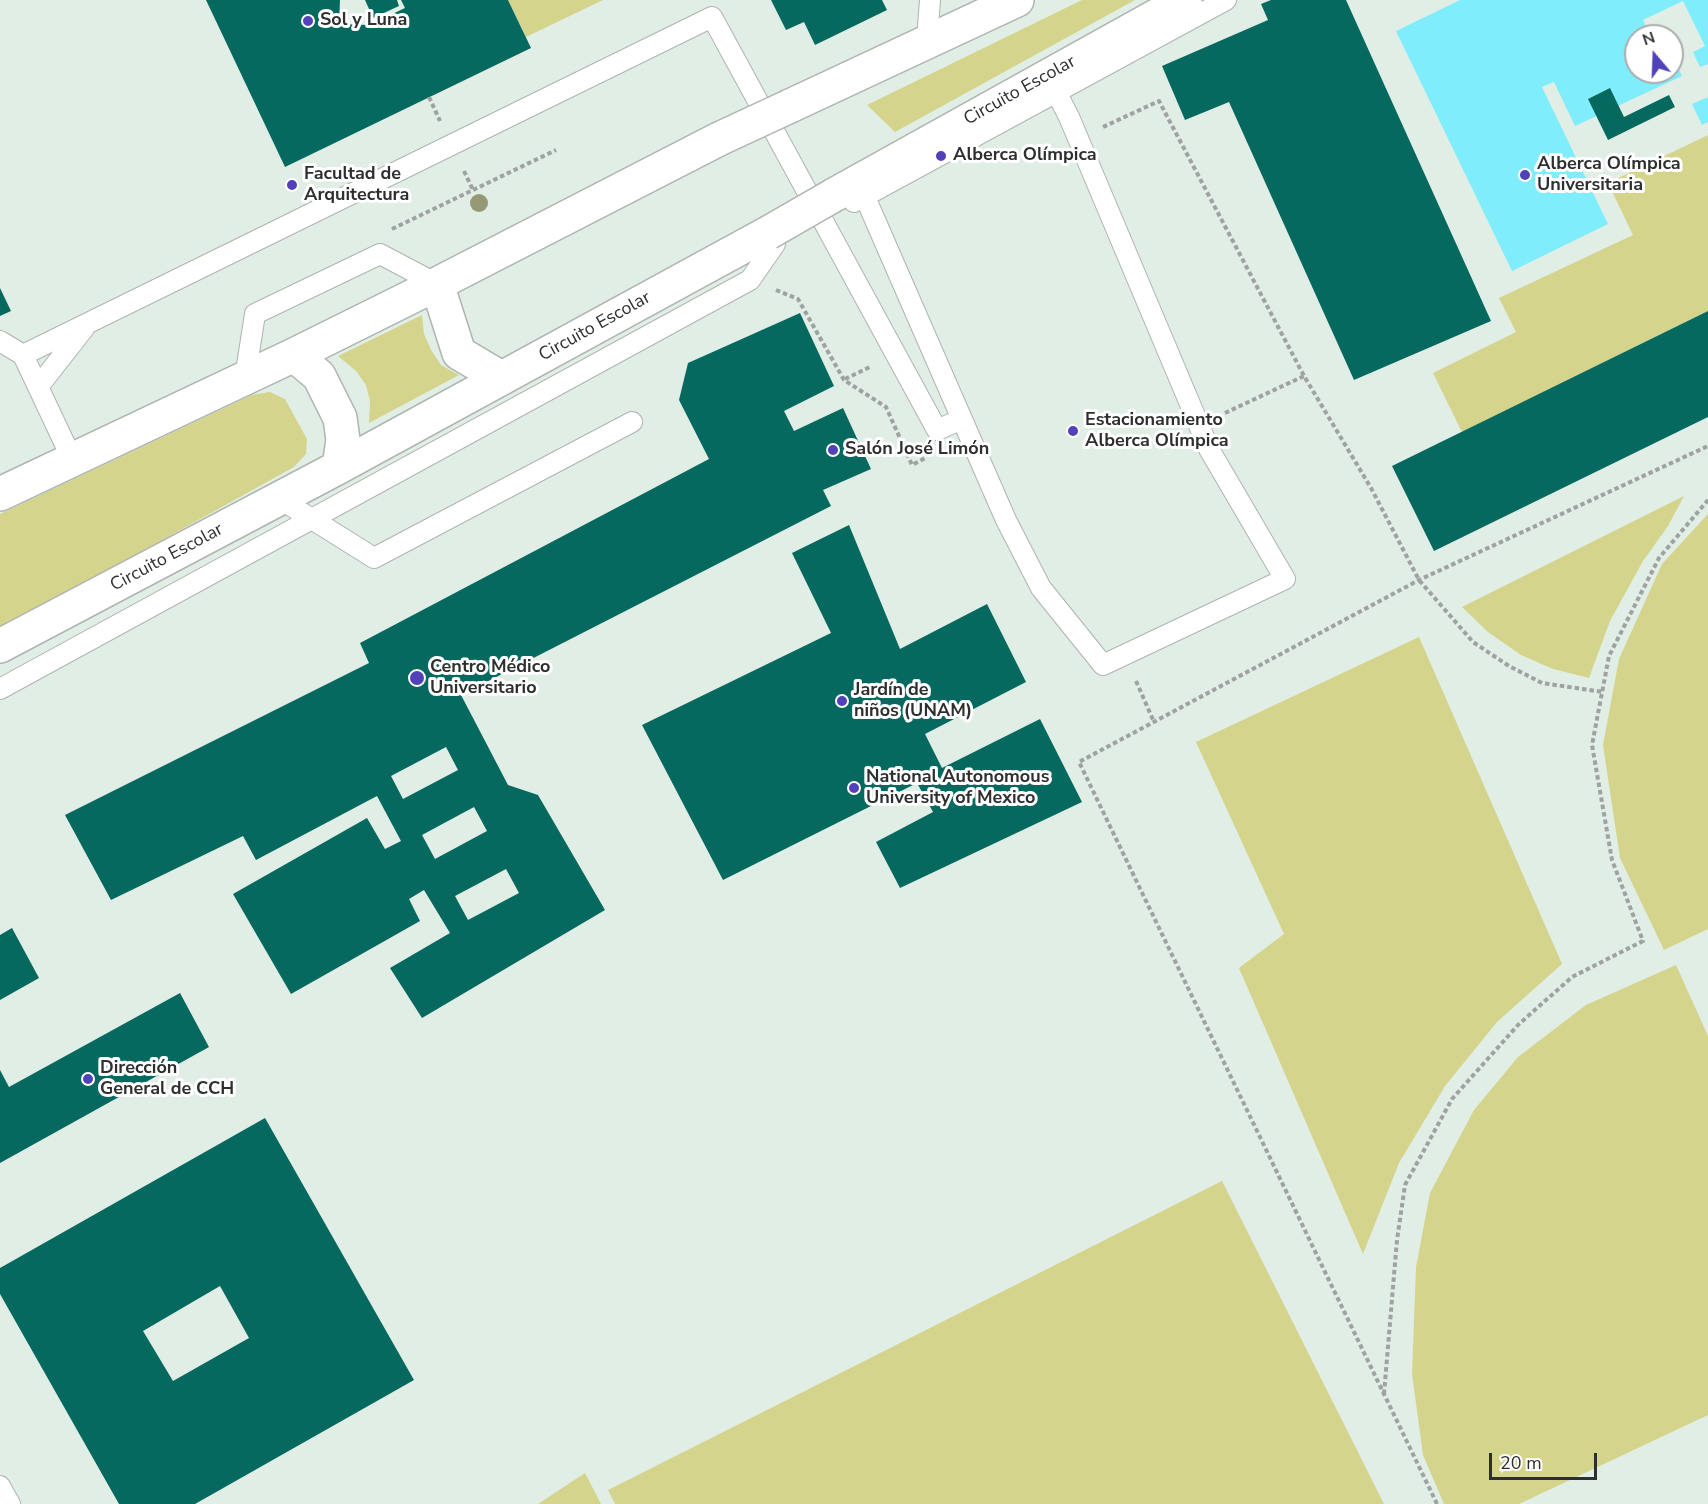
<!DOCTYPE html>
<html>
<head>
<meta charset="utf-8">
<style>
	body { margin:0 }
	#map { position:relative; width:1708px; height:1504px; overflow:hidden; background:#f2f8f4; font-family:"Nunito Sans",sans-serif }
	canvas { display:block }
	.north { position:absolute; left:1624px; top:24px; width:60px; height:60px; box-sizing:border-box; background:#fff; border:2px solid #abacac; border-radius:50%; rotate:341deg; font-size:16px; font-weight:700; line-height:24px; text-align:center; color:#2e302f }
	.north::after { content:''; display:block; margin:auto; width:21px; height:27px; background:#5242b9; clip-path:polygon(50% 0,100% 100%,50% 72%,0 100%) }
	.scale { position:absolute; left:1489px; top:1453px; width:108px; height:27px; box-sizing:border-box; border:3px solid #2e302f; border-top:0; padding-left:8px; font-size:18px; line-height:21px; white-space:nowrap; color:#2e302f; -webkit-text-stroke:4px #fff; paint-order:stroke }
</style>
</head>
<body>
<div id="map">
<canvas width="1708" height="1504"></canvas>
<div class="north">N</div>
<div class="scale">20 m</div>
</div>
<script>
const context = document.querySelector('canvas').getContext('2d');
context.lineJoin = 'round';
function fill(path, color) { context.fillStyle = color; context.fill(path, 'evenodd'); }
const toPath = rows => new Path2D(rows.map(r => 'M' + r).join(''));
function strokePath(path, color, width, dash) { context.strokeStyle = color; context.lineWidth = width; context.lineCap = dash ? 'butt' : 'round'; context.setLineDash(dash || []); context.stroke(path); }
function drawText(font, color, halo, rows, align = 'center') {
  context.font = font + ' "Nunito Sans",sans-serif'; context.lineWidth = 6; context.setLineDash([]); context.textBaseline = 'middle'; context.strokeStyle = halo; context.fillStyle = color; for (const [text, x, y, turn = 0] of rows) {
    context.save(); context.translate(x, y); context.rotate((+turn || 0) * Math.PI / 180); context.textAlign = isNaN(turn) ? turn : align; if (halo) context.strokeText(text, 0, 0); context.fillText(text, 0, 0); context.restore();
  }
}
const built = toPath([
	[0,0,1708,0,1708,1504,0,1504],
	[1636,36,1672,36,1672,72,1636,72]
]);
const green = toPath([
	[508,0,603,0,526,37],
	[1082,0,1135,0,895,132,867,105],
	[1708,135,1708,311,1462,432,1433,373,1516,332,1499,298,1633,235,1608,183],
	[422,315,424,334,431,350,441,365,459,375,369,423,370,401,366,385,356,371,338,356],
	[270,392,285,399,307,439,306,454,294,467,0,630,0,514,252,395],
	[1684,496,1668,526,1643,561,1610,621,1589,678,1553,669,1521,655,1488,632,1462,607],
	[1708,514,1708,929,1664,950,1620,858,1603,745,1619,659,1662,564],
	[1419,637,1562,964,1497,1022,1445,1086,1399,1163,1363,1254,1239,968,1284,934,1196,742],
	[1676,965,1708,1036,1708,1415,1519,1504,1444,1504,1423,1455,1412,1374,1416,1267,1430,1193,1474,1110,1518,1057,1586,1005],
	[1222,1181,1384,1504,615,1504,608,1490],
	[585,1473,601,1504,538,1504]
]);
const water = toPath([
	[1460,0,1708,0,1708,64,1700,67,1693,52,1705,46,1683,1,1643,20,1650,36,1636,36,1636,72,1672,72,1672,62,1675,61,1682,76,1575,126,1554,82,1542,87,1608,224,1512,271,1396,31],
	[1708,97,1708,122,1702,125,1692,104]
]);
const building = toPath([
	[206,0,340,0,339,24,369,25,405,8,401,0,508,0,531,48,285,167],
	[365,0,397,0,399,6,373,18],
	[771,0,882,0,887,10,815,45,804,22,786,30],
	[1271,0,1346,0,1491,321,1354,380,1229,102,1185,120,1162,66,1268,20,1261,4],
	[1610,88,1624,117,1669,95,1675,107,1608,140,1588,99],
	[0,288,11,311,0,316],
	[1708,311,1708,417,1434,551,1392,466],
	[800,313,834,386,784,411,794,431,843,408,871,469,823,490,831,506,461,695,508,785,538,795,605,910,422,1018,390,968,450,933,424,890,409,899,420,921,291,994,233,894,367,818,385,849,401,841,377,796,256,860,243,836,111,900,65,815,369,663,360,643,709,459,679,400,688,363],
	[446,747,458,770,403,799,391,776],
	[474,807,487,831,435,859,422,835],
	[506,869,519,893,468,920,455,896],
	[849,525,900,649,987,604,1026,682,925,734,942,768,1040,719,1082,802,900,888,876,842,933,812,917,783,723,880,642,725,831,633,792,553],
	[12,928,39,978,0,1000,0,935],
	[180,993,209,1047,0,1163,0,1070,9,1087],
	[265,1118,414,1380,195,1504,119,1504,0,1294,0,1268],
	[220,1286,249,1338,173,1381,143,1331]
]);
const path = toPath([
	[429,97,440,121],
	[1103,127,1159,101,1304,376,1371,488,1419,580,1473,642,1509,666,1542,683,1603,692],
	[464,171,473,190],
	[392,229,556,150],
	[776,290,798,299,844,380,886,407,912,465,927,457],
	[845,379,870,367],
	[1225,413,1304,376],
	[1136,681,1154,722],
	[1384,1394,1397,1240,1405,1185,1452,1099,1518,1025,1572,977,1643,941,1612,860,1592,745,1609,656,1659,558,1708,500],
	[1437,1504,1079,762,1419,580,1708,446]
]);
const lane = toPath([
	[927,40,930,0],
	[858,181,1006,520,1041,588,1103,665,1285,579,1209,449,1069,117,1048,76],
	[854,202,1226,0],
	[0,341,23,355,72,459],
	[23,355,712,17,937,430,962,419],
	[245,378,255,314,380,254,437,284],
	[38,387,85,327],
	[280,499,374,558,632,422],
	[0,689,750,280,775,244],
	[0,1486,10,1504]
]);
const secondary = toPath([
	[790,106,1017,0],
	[834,195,1185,0],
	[437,284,459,353,501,378],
	[294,355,319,376,340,418,343,440,339,467],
	[0,494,294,355,437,284,719,139],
	[0,646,339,467,768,233]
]);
const secondaryBridge = toPath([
	[719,139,790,106],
	[768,233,834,195]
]);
const trees = [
	[479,203]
];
const markers = [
	[308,21,6,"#5242b9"],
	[941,156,6,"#5242b9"],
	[1525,175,6,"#5242b9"],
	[292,185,6,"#5242b9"],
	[1073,431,6,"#5242b9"],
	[833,450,6,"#5242b9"],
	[417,678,8,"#5242b9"],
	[842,701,6,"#5242b9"],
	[854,788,6,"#5242b9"],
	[88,1079,6,"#5242b9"]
];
const poiNames = [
	["Sol y Luna",320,21],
	["Alberca Olímpica",953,156],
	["Alberca Olímpica",1537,165],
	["Universitaria",1537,186],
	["Facultad de",304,175],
	["Arquitectura",304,196],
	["Estacionamiento",1085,421],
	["Alberca Olímpica",1085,442],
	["Salón José Limón",845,450],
	["Centro Médico",430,668],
	["Universitario",430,689],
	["Jardín de",854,691],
	["niños (UNAM)",854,712],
	["National Autonomous",866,778],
	["University of Mexico",866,799],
	["Dirección",100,1069],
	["General de CCH",100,1090]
];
const streetNames = [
	["Circuito Escolar",1020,91,-29],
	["Circuito Escolar",595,327,-29],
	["Circuito Escolar",167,558,-28]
];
fill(built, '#e1eee5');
fill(green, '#d5d48c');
fill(water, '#80edfd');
fill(building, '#06695f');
strokePath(lane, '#aeb4b0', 22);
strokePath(secondary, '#aeb4b0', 36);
strokePath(path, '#9ea2a0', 4, [4.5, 3]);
strokePath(lane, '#fff', 20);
strokePath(secondary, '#fff', 33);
strokePath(secondaryBridge, '#aeb4b0', 36, []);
strokePath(secondaryBridge, '#fff', 33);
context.fillStyle = '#979874';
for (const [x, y] of trees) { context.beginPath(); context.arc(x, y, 9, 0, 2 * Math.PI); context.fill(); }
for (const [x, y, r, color] of markers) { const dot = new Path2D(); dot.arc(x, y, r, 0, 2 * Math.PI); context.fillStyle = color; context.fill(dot); strokePath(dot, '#fff', 2); }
drawText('bold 18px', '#2e302f', '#fff', poiNames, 'left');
drawText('18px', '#2e302f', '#fff', streetNames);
</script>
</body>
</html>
